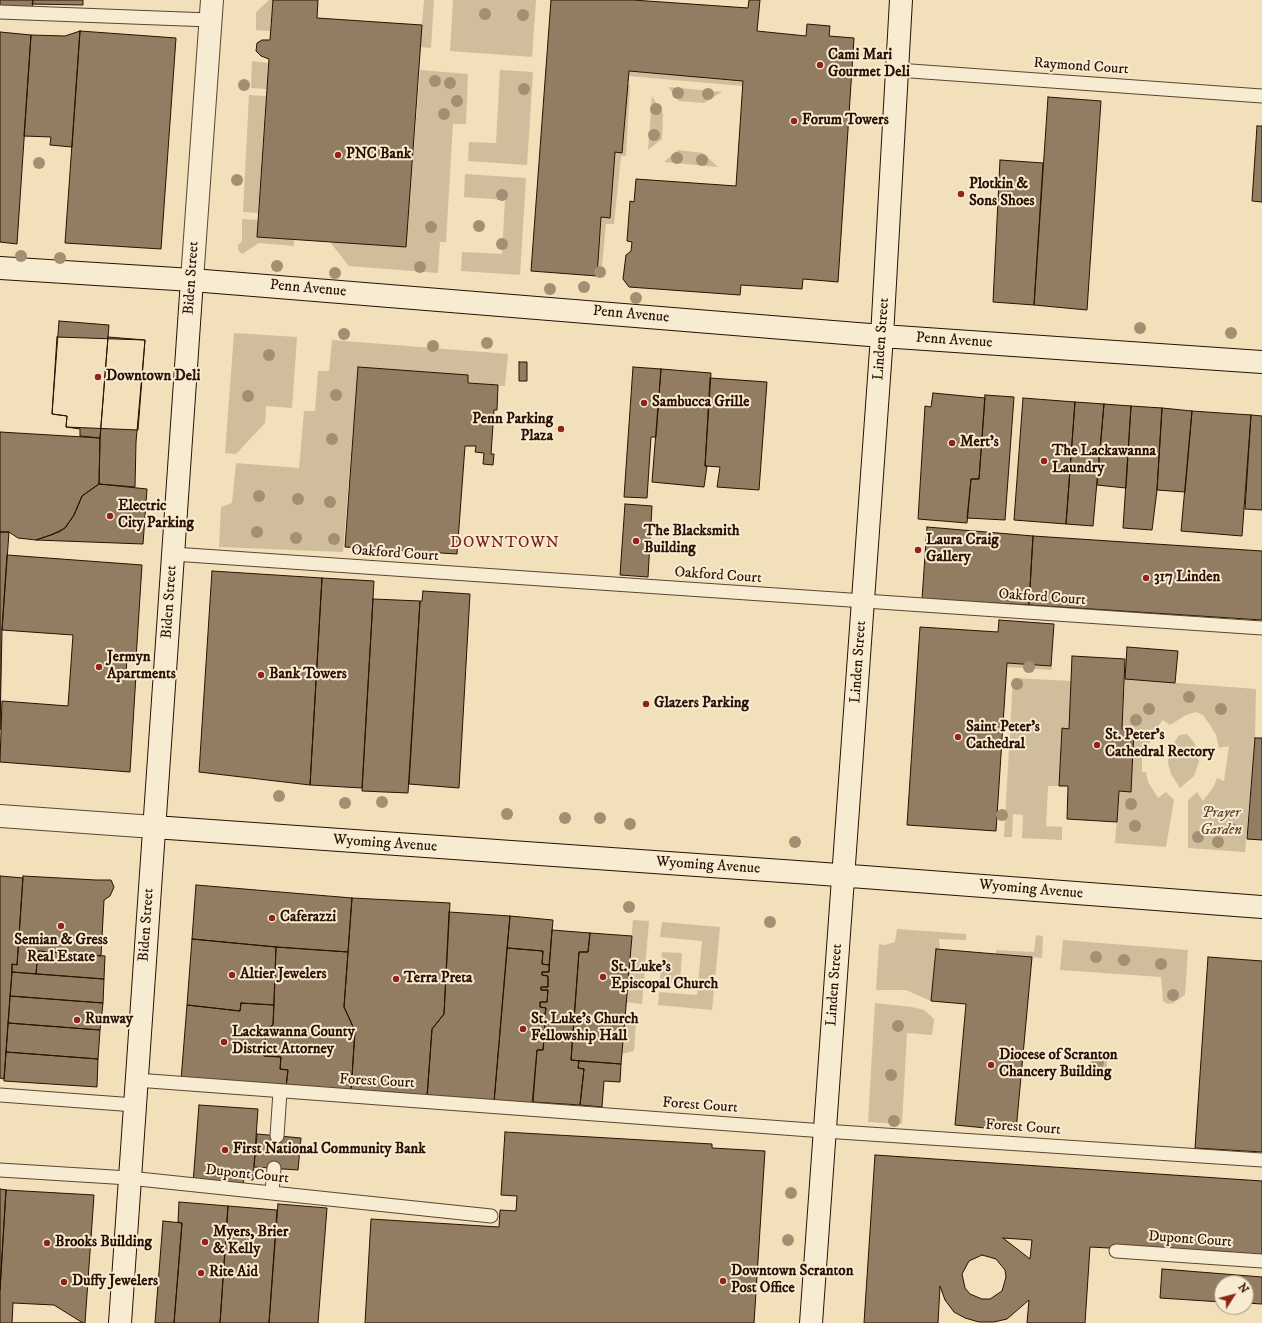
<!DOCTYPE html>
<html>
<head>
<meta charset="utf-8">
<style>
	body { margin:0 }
	#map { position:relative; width:1262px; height:1323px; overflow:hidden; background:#f2e0ba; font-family:"IM FELL DW Pica",serif }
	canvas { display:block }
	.north { position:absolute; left:1214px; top:1275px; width:40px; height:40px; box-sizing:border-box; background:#f7ebd2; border:1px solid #a5947f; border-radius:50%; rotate:54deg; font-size:11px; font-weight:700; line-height:16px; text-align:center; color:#2a1103 }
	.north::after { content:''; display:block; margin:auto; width:14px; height:18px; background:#8f2418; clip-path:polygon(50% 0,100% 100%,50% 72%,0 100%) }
</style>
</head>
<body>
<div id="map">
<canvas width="1262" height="1323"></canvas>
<div class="north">N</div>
</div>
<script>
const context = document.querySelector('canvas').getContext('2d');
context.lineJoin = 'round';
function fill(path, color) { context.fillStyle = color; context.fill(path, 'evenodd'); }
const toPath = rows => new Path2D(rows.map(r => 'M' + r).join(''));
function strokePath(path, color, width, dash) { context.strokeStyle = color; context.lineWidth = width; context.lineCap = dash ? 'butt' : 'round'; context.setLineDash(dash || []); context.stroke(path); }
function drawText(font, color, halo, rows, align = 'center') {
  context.font = font + ' "IM FELL DW Pica",serif'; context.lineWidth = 4; context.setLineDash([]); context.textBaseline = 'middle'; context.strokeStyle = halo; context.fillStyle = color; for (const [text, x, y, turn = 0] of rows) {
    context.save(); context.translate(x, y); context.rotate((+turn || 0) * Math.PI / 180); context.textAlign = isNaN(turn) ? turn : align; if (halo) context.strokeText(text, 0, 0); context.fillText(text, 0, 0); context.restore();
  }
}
const green = toPath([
	[269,0,273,0,270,31,256,30,256,12],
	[424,0,434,0,431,48,420,47],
	[453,0,536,0,532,57,450,51],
	[252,61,268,63,267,89,251,88],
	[420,70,468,74,466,124,453,124,446,242,440,242,438,273,349,266,330,242,406,247],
	[500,70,533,72,527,165,468,161,469,142,496,143],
	[629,71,743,81,743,86,628,76],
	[627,84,630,85,626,156,621,156,614,224,606,224,601,277,597,276,601,217,610,218,615,152,622,153],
	[668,87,722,92,704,103,679,101],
	[249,95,266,96,258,213,243,212],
	[652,96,663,114,662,139,648,150],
	[678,150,703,153,718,167,664,162],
	[465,174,526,178,520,275,461,271,462,252,502,254,505,200,464,197],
	[242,219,258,220,257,237,294,239,294,246,259,243,242,254,238,250,238,245,242,241],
	[234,333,297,337,292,408,266,406,265,423,236,454,225,453],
	[332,340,508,354,505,386,468,383,468,375,358,368,343,552,219,547,221,507,232,503,236,463,299,468,304,411,315,411,318,371,329,371],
	[1007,663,1052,666,1052,670,1007,667],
	[1013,678,1071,681,1069,729,1062,728,1059,786,1048,786,1046,826,1062,827,1062,840,1022,838,1023,815,1013,814,1012,837,1004,837],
	[1125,679,1256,689,1255,738,1245,852,1188,848,1188,800,1197,792,1203,801,1214,786,1217,778,1224,781,1229,746,1219,748,1216,735,1210,725,1203,715,1196,712,1186,715,1170,725,1163,720,1154,731,1148,747,1142,747,1142,772,1146,772,1148,782,1158,798,1166,792,1174,800,1166,847,1115,843,1119,791,1131,792,1134,730,1122,729],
	[1187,734,1195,744,1199,762,1194,776,1180,788,1171,774,1168,763,1169,751,1179,735],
	[633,920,649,921,642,1004,626,1002],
	[662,922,720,927,712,1010,658,1005,659,992,697,995,702,941,660,937],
	[897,929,966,934,966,940,939,939,940,949,936,949,931,1001,906,990,876,990,879,944,884,945,895,942],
	[1036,935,1043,936,1042,958,996,954,996,950,1034,952],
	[1063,940,1188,950,1185,995,1173,1003,1168,1004,1163,1001,1161,977,1060,970],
	[662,952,682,953,680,983,660,981],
	[875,1003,912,1007,924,1010,934,1019,932,1035,907,1033,902,1124,868,1122],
	[625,1022,636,1023,634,1051,622,1054],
	[1091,1052,1108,1053,1106,1078,1089,1076]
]);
const building = toPath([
	[0,0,33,0,32,10,0,7,0,0],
	[33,0,83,0,83,5,32,4,33,0],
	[273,0,318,0,317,18,422,25,406,247,257,237,269,59,261,56,256,51,257,43,262,40,270,40,273,0],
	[551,0,633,0,748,8,749,0,760,0,757,31,806,36,807,24,830,26,829,36,854,38,838,282,803,279,802,289,741,285,740,295,629,287,623,279,626,255,631,251,632,242,627,241,630,201,634,202,636,179,736,186,743,81,629,71,622,153,615,152,610,218,601,217,597,276,531,271,551,0],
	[80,31,176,38,161,249,65,243,80,31],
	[80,31,72,147,50,145,51,137,24,136,31,35,65,36,80,31],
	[0,32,31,35,17,244,0,242,0,32],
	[1048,97,1101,101,1087,310,1034,305,1048,97],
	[1257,126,1262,126,1262,202,1252,201,1257,126],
	[1000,160,1043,163,1034,305,993,302,1000,160],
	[59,321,109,325,100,438,80,436,80,429,66,427,67,416,52,414,59,321],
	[57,337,145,340,138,430,66,427,67,416,52,414,57,337],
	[108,337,145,340,136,442,135,487,99,484,100,438,108,337],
	[519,362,527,362,527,381,519,381,519,362],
	[358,367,468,375,468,383,498,385,497,410,494,410,491,454,494,454,493,465,483,464,484,453,475,452,476,446,465,446,457,554,345,547,358,367],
	[633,367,661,369,656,437,651,437,647,498,624,497,633,367],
	[661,369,711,373,705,466,707,466,704,487,652,482,661,369],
	[710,378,767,382,759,490,717,487,720,467,705,466,710,378],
	[933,393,985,398,979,479,971,479,967,523,918,519,925,406,931,407,933,393],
	[985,395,1014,397,1005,520,967,518,971,479,979,479,985,395],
	[1023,398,1075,402,1066,524,1014,520,1023,398],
	[1075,402,1104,404,1093,526,1066,524,1075,402],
	[1104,404,1131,406,1126,488,1097,485,1104,404],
	[1131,406,1162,408,1157,490,1152,530,1123,528,1131,406],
	[1162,408,1192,411,1185,492,1157,490,1162,408],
	[1192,411,1251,415,1242,536,1181,531,1192,411],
	[1251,415,1262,416,1262,510,1245,509,1251,415],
	[0,432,100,438,99,484,82,496,74,515,65,528,59,532,36,540,18,538,9,532,0,532,0,432],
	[99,484,147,489,143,544,36,540,51,535,65,528,74,515,82,496,99,484],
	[625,504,652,506,648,577,620,575,625,504],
	[927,527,1033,536,1029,605,922,599,927,527],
	[0,532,9,532,2,630,0,730,0,532],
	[1033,536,1262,551,1262,620,1029,605,1033,536],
	[7,555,142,565,136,659,127,658,126,674,136,675,130,772,0,762,2,701,68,706,73,635,2,630,7,555],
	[212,571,322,578,310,785,199,772,212,571],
	[322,578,374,581,362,788,310,785,322,578],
	[423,591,470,594,459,788,409,784,420,601,422,601,423,591],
	[373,599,420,601,408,793,362,791,373,599],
	[999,620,1054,624,1051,666,1007,663,996,831,907,825,920,627,998,632,999,620],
	[1127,647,1178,651,1175,683,1125,679,1127,647],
	[1072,656,1125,659,1122,729,1134,730,1131,792,1119,791,1117,822,1067,819,1068,786,1059,786,1062,728,1069,729,1072,656],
	[1255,738,1262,738,1262,840,1247,839,1255,738],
	[0,876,23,878,17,965,12,964,12,972,4,1079,0,1078,0,876],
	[23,876,96,880,111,880,114,887,110,896,104,900,101,956,38,951,36,974,12,972,12,964,17,965,23,876],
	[196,885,352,898,348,952,276,947,192,939,196,885],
	[352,898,450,903,444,1014,432,1029,427,1096,351,1091,355,1031,344,1007,352,898],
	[449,912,510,916,494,1102,427,1098,432,1029,444,1014,449,912],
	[510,916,553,920,549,965,542,964,543,951,507,948,510,916],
	[552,930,590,933,588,952,579,952,571,1060,579,1061,578,1068,584,1069,580,1105,533,1102,537,1050,543,1050,544,1038,537,1038,538,1035,544,1035,545,1023,539,1023,539,1019,544,1020,546,1008,540,1007,540,1002,547,1002,548,990,541,990,541,987,548,987,548,976,542,975,542,972,549,972,552,930],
	[590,933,632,936,621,1064,571,1060,579,952,588,952,590,933],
	[192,939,276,947,274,1005,241,1003,240,1011,187,1005,192,939],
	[276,947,348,952,344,1007,355,1031,351,1091,286,1087,288,1070,280,1069,281,1057,264,1056,266,1029,273,1025,276,947],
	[507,948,543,951,542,964,549,965,549,972,542,972,542,975,548,976,548,987,541,987,541,990,548,990,547,1002,540,1002,540,1007,546,1008,544,1020,539,1019,539,1023,545,1023,544,1035,538,1035,537,1038,544,1038,543,1050,537,1050,532,1105,494,1102,507,948],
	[936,949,1032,957,1016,1131,955,1125,966,1004,931,1001,936,949],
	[38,951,105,956,104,979,36,974,38,951],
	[1208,957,1262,961,1262,1152,1195,1148,1208,957],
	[12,972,104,979,103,1003,10,996,12,972],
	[10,996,103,1003,100,1030,8,1023,10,996],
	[241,1003,274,1005,273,1025,266,1029,264,1056,281,1057,280,1069,288,1070,286,1087,181,1080,187,1005,240,1011,241,1003],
	[8,1023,100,1030,98,1059,6,1052,8,1023],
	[6,1052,98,1059,97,1087,4,1081,6,1052],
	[579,1061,621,1064,620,1082,604,1081,602,1107,580,1105,584,1069,578,1068,579,1061],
	[199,1105,258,1109,253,1180,244,1179,243,1186,193,1183,199,1105],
	[505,1132,712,1144,712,1148,765,1151,754,1323,365,1323,371,1219,499,1227,500,1210,516,1211,517,1196,501,1195,505,1132],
	[257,1134,301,1138,298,1170,254,1167,257,1134],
	[875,1155,1262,1181,1262,1256,1090,1247,1085,1323,1027,1323,1029,1300,1007,1319,994,1322,979,1322,965,1318,954,1312,945,1300,940,1286,938,1323,864,1323,875,1155],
	[1003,1238,1032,1240,1030,1259,1003,1238],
	[982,1255,996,1259,1005,1270,1006,1277,1002,1291,990,1299,982,1299,970,1294,965,1288,962,1274,969,1261,982,1255],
	[0,1189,6,1190,0,1290,0,1189],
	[6,1190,94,1195,85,1323,0,1323,0,1290,6,1190],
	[179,1202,228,1206,220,1323,174,1323,182,1223,178,1222,179,1202],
	[278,1204,327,1208,318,1323,269,1323,278,1204],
	[228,1206,277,1210,269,1323,220,1323,228,1206],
	[163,1221,182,1223,174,1323,155,1323,163,1221],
	[1162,1269,1262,1277,1262,1304,1246,1303,1246,1283,1222,1283,1222,1302,1160,1298,1162,1269],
	[13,1303,54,1305,83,1323,12,1323,13,1303]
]);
const lane = toPath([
	[0,12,210,20],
	[897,70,1262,96],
	[173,554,1262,628],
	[136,1080,824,1131,1262,1160],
	[0,1095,135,1105],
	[277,1136,280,1092],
	[0,1170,129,1178,491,1216],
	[272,1193,274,1168],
	[1116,1251,1262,1261]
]);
const street = toPath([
	[192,280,212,0],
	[0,816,154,827]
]);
const secondary = toPath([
	[0,268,192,280,882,336,1262,362],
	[154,827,811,873,1262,907],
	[120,1323,192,280],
	[811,1323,882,336,901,0]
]);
const trees = [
	[485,14],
	[523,15],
	[435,81],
	[450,83],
	[244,85],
	[524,89],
	[678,93],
	[708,94],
	[457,101],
	[656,109],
	[444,114],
	[654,135],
	[677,158],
	[702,160],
	[39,163],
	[237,180],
	[502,195],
	[479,226],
	[431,227],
	[502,244],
	[21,256],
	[60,258],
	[277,266],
	[420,267],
	[600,272],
	[335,273],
	[584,287],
	[550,289],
	[636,298],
	[1140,328],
	[1231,333],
	[344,334],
	[487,343],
	[433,346],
	[269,355],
	[336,395],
	[248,396],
	[332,439],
	[259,496],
	[298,499],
	[330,502],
	[257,532],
	[296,538],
	[334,539],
	[1029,667],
	[1017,684],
	[1189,697],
	[1149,709],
	[1221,709],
	[1136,720],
	[279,796],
	[382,802],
	[345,803],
	[1131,804],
	[507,814],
	[1002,815],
	[565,818],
	[600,818],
	[630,824],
	[1135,826],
	[1232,829],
	[1198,837],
	[795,842],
	[1218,842],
	[629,907],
	[770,922],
	[1096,957],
	[1124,960],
	[1161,964],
	[1173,995],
	[898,1026],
	[1098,1063],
	[891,1075],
	[894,1121],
	[791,1193],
	[788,1240]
];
const markers = [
	[820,65,4,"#8f2418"],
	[794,121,4,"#8f2418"],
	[338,155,4,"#8f2418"],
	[961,194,4,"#8f2418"],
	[98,377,4,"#8f2418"],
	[644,403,4,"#8f2418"],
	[561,429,4,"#8f2418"],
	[952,443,4,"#8f2418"],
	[1044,461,4,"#8f2418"],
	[110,516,4,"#8f2418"],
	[636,541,4,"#8f2418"],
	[918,550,4,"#8f2418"],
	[1146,578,4,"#8f2418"],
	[99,667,4,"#8f2418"],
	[261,675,4,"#8f2418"],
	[646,704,4,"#8f2418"],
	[958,737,4,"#8f2418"],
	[1097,745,4,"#8f2418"],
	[272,918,4,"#8f2418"],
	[61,926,4,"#8f2418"],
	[232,975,4,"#8f2418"],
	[603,977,4,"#8f2418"],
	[396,979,4,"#8f2418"],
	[77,1020,4,"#8f2418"],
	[523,1029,4,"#8f2418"],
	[224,1042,4,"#8f2418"],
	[991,1065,4,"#8f2418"],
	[225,1150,4,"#8f2418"],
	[205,1242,4,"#8f2418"],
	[47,1243,4,"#8f2418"],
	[201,1273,4,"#8f2418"],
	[723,1281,4,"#8f2418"],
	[64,1282,4,"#8f2418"]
];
const poiNames = [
	["Cami Mari",828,56],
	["Gourmet Deli",828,73],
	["Forum Towers",802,121],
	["PNC Bank",346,155],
	["Plotkin &",969,185],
	["Sons Shoes",969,202],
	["Downtown Deli",106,377],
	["Sambucca Grille",652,403],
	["Penn Parking",553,420,"right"],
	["Plaza",553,437,"right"],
	["Mert's",960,443],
	["The Lackawanna",1052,452],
	["Laundry",1052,469],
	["Electric",118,507],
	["City Parking",118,524],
	["The Blacksmith",644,532],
	["Building",644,549],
	["Laura Craig",926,541],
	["Gallery",926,558],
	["317 Linden",1154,578],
	["Jermyn",107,658],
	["Apartments",107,675],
	["Bank Towers",269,675],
	["Glazers Parking",654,704],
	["Saint Peter's",966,728],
	["Cathedral",966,745],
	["St. Peter's",1105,736],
	["Cathedral Rectory",1105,753],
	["Caferazzi",280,918],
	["Semian & Gress",61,941,"center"],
	["Real Estate",61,958,"center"],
	["St. Luke's",611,968],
	["Episcopal Church",611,985],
	["Altier Jewelers",240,975],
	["Terra Preta",404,979],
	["Runway",85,1020],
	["St. Luke's Church",531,1020],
	["Fellowship Hall",531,1037],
	["Lackawanna County",232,1033],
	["District Attorney",232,1050],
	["Diocese of Scranton",999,1056],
	["Chancery Building",999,1073],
	["First National Community Bank",233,1150],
	["Myers, Brier",213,1233],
	["& Kelly",213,1250],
	["Brooks Building",55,1243],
	["Downtown Scranton",731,1272],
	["Post Office",731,1289],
	["Rite Aid",209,1273],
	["Duffy Jewelers",72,1282]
];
const streetNames = [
	["Raymond Court",1081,67,4],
	["Biden Street",192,278,-86],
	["Penn Avenue",308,289,5],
	["Penn Avenue",631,315,5],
	["Linden Street",882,339,-86],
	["Penn Avenue",954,341,4],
	["Oakford Court",395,554,4],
	["Oakford Court",718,576,4],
	["Oakford Court",1042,598,4],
	["Biden Street",170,602,-86],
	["Linden Street",859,662,-86],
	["Wyoming Avenue",385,844,4],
	["Wyoming Avenue",708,866,4],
	["Wyoming Avenue",1031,890,5],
	["Biden Street",147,925,-86],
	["Linden Street",835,985,-86],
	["Forest Court",377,1082,3],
	["Forest Court",700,1106,4],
	["Forest Court",1023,1128,4],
	["Dupont Court",247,1175,6],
	["Dupont Court",1190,1240,4]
];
const parkNames = [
	["Prayer",1221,814],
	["Garden",1221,831]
];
const neighbourhoodNames = [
	["DOWNTOWN",505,544]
];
fill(green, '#d0bd9b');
fill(building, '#927d62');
strokePath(building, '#2a1103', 1);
strokePath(lane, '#5c4531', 15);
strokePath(street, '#5c4531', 24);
strokePath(secondary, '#2a1103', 24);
strokePath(lane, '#f7ebd2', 13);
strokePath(street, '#f7ebd2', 22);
strokePath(secondary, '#f7ebd2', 22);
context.fillStyle = '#a48f72';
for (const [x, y] of trees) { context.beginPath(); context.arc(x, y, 6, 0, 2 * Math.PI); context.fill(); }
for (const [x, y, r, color] of markers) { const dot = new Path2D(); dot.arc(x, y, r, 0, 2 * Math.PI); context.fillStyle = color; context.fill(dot); strokePath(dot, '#f7ebd2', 1.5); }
drawText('bold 15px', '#2a1103', '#f7ebd2', poiNames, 'left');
drawText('15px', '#2a1103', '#f7ebd2', streetNames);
drawText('italic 15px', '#644d38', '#f7ebd2', parkNames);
context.letterSpacing = '1px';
drawText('16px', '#7a1f14', '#f7ebd2', neighbourhoodNames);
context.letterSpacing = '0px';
</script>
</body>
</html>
